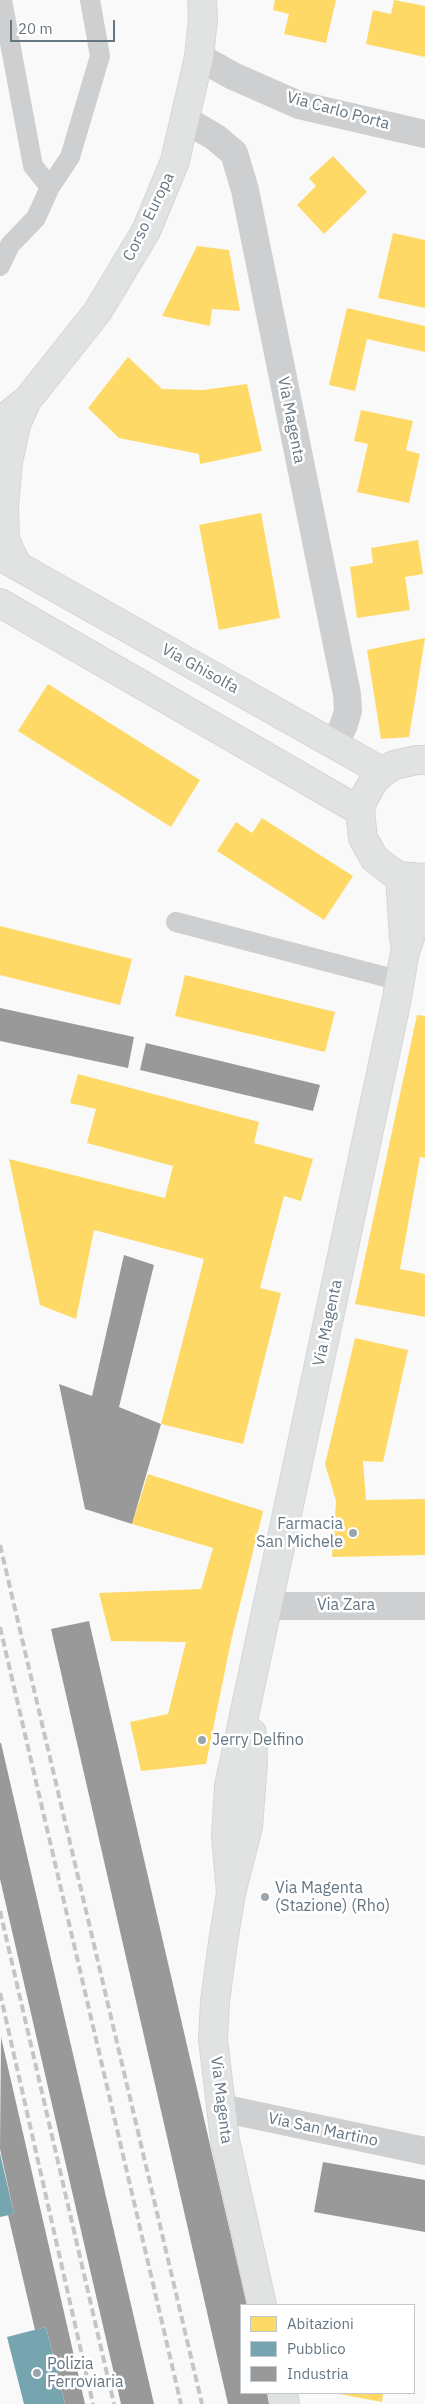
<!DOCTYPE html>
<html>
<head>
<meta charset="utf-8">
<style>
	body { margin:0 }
	#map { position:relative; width:425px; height:2404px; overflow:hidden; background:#f9f9f9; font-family:"IBM Plex Sans",sans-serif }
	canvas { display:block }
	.legend { position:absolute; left:240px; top:2304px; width:175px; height:90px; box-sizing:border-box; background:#fff; border:1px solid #c1c8cd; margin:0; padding:6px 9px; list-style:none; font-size:15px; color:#657683 }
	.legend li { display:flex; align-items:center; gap:10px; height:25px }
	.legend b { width:25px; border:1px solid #c1c8cd }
	.scale { position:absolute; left:10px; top:20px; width:105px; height:22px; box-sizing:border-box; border:2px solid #657683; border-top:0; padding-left:6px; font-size:15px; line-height:18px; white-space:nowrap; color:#657683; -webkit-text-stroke:4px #fff; paint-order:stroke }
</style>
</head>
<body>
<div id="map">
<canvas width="425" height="2404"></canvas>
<ul class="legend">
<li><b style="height:14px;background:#ffd966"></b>Abitazioni</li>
<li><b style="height:14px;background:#76a5af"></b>Pubblico</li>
<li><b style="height:14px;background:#999"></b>Industria</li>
</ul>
<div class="scale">20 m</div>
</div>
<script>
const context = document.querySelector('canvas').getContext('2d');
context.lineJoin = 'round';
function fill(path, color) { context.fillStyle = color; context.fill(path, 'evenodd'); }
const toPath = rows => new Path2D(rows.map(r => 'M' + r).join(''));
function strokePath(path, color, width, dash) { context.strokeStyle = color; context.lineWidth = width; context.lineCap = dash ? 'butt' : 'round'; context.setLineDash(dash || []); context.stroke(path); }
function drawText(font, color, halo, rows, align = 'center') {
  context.font = font + ' "IBM Plex Sans",sans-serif'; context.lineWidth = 5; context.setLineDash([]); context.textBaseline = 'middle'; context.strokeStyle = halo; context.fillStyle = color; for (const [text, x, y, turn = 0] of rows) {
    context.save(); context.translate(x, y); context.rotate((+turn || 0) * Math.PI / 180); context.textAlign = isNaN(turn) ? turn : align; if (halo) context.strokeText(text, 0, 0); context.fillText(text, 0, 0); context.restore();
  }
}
const homes = toPath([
	[275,0,336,0,326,43,284,34,289,14,273,10],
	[394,0,425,6,425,57,366,44,373,10,391,14],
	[333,156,367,192,324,234,297,205,316,186,309,178],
	[393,233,425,240,425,308,378,298],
	[197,246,229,250,240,311,212,309,210,326,162,316],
	[347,308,425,326,425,352,367,339,355,391,329,385],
	[128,357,162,389,203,390,247,384,262,451,200,464,199,454,119,438,88,408],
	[361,410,413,421,406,450,420,454,409,503,357,492,368,444,354,441],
	[261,513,280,618,219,630,199,525],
	[418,540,423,574,405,577,410,610,357,618,350,567,373,563,371,548],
	[425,638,409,737,381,739,367,650],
	[48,684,200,780,171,827,18,731],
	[262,818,353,876,324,920,217,851,236,822,252,833],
	[0,926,132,959,120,1005,0,975],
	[185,975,335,1012,325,1052,175,1016],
	[417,1015,425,1016,425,1158,420,1157,400,1269,425,1274,425,1317,355,1304],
	[78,1074,259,1122,254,1143,313,1159,301,1201,284,1196,260,1288,281,1293,243,1444,161,1424,204,1259,94,1230,76,1319,40,1305,9,1159,165,1198,173,1166,87,1143,96,1109,70,1103],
	[355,1338,408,1350,383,1462,363,1461,366,1500,425,1499,425,1555,332,1557,336,1501,325,1464],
	[148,1474,263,1511,231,1641,206,1764,141,1771,130,1722,168,1714,186,1642,111,1641,99,1593,201,1589,213,1548,132,1524],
	[334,2393,383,2393,382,2402]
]);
const public = toPath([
	[0,2153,14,2214,0,2217],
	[46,2327,65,2404,24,2404,7,2337]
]);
const industry = toPath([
	[0,1008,134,1037,128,1068,0,1041],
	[146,1043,320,1085,313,1111,140,1070],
	[124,1255,154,1265,119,1407,161,1424,132,1524,85,1509,59,1384,92,1396],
	[89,1621,247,2305,241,2305,241,2393,267,2393,269,2404,228,2404,51,1629],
	[0,1743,1,1743,154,2404,121,2404,0,1879],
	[1,2037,85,2404,65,2404,46,2327,35,2330,8,2215,14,2214,0,2149],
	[323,2162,425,2180,425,2232,314,2212]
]);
const lane = toPath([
	[2,0,33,166,50,187,70,157,100,56,90,0],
	[0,266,10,245,36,218,50,187],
	[176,922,401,981]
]);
const street = toPath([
	[199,57,233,76,299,105,425,134],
	[184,119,215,137,234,153,245,190,347,694,348,711,343,727,333,744],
	[268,1606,425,1606],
	[221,2108,425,2151]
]);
const secondary = toPath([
	[0,422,28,399,98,311,146,231,175,161,199,57,203,18,202,0],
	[0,556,383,772],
	[17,565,5,540,4,506,8,462,16,425,27,400],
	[0,603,360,811],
	[425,760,417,760,394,765,383,772,373,782,363,800,360,811,363,838,374,858,389,870,400,876,425,878],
	[400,876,404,939],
	[252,1733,253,1763,248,1827,231,1893,223,1942,215,2001,213,2039,225,2140,262,2305],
	[231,1893,226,1837,229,1786,396,1003,405,952,425,894],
	[283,2393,285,2404]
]);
const rail = toPath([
	[0,1545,202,2404],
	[0,1627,181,2404],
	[0,1911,114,2404],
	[0,1993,93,2404]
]);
const markers = [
	[353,1533,5,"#99a4ac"],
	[202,1740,5,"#99a4ac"],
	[265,1897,5,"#99a4ac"],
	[37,2373,5,"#99a4ac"]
];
const streetNames = [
	["Via Carlo Porta",338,111,15],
	["Corso Europa",149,217,-64],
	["Via Magenta",291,420,79],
	["Via Ghisolfa",200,669,29],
	["Via Magenta",328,1323,-78],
	["Via Zara",346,1605],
	["Via Magenta",221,2100,83],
	["Via San Martino",323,2130,12]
];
const poiNames = [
	["Farmacia",343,1524,"right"],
	["San Michele",343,1542,"right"],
	["Jerry Delfino",212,1740],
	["Via Magenta",275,1888],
	["(Stazione) (Rho)",275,1906],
	["Polizia",47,2364],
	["Ferroviaria",47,2382]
];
fill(homes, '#ffd966');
fill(public, '#76a5af');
fill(industry, '#999');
strokePath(secondary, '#d5d6d7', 30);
strokePath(lane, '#cecfd0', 20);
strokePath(street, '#cecfd0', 28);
strokePath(secondary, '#e1e2e2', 28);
strokePath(rail, '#c3c5c6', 4, [8, 4]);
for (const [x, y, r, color] of markers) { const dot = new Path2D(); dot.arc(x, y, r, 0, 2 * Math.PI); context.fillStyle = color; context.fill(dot); strokePath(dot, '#fff', 2); }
drawText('16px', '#657683', '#fff', streetNames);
drawText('16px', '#657683', '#fff', poiNames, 'left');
</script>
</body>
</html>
